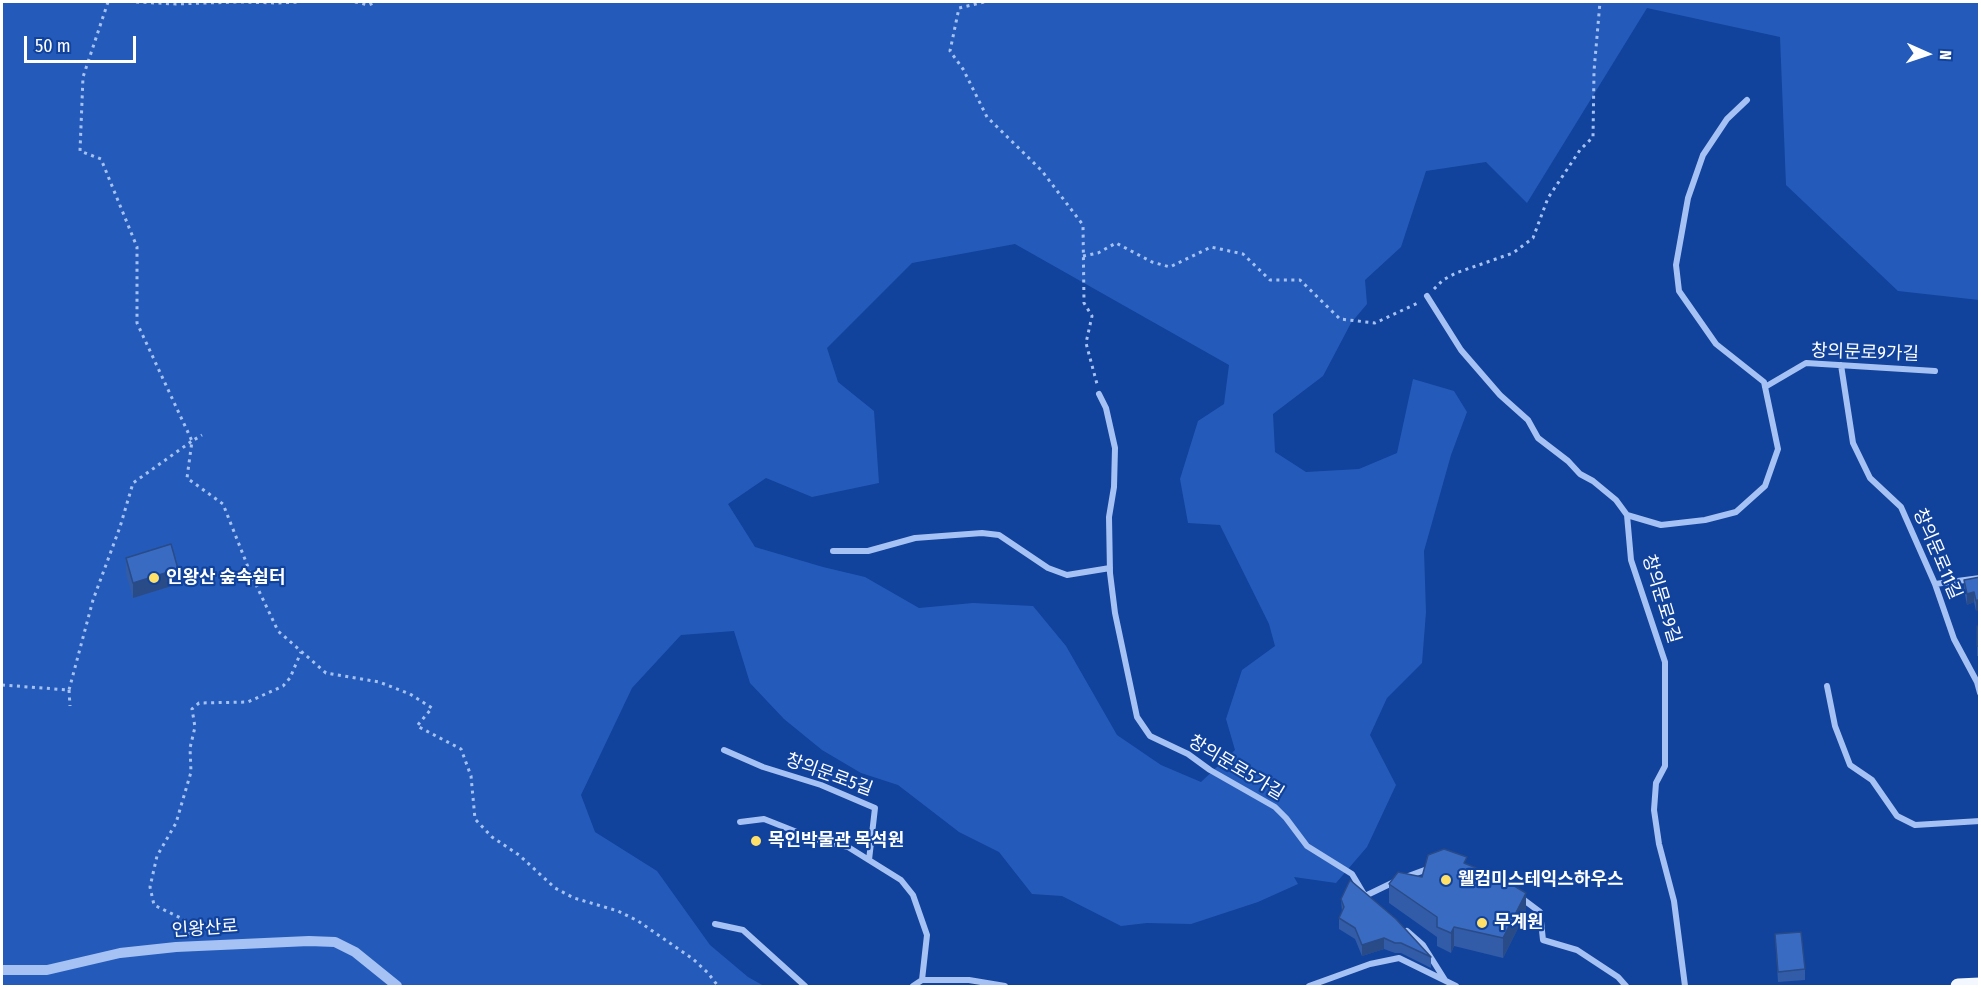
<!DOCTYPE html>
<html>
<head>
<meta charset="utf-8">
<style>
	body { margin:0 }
	#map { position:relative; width:1981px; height:988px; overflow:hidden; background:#11429c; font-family:"Fira Sans Condensed",sans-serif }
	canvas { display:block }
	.frame { position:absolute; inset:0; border:3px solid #fff; pointer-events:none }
	.north { position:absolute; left:1897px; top:24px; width:60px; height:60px; -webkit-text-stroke:4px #11429c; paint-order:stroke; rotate:93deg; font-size:16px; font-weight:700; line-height:24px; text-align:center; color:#fff }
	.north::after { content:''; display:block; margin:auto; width:21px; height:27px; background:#fff; clip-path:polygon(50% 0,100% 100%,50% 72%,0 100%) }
	.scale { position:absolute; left:24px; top:36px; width:112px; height:27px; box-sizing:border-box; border:3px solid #fff; border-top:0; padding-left:8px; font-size:18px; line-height:21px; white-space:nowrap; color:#fff; -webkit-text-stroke:4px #11429c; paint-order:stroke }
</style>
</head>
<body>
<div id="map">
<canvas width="1981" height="988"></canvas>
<div class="frame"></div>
<div class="north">N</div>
<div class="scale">50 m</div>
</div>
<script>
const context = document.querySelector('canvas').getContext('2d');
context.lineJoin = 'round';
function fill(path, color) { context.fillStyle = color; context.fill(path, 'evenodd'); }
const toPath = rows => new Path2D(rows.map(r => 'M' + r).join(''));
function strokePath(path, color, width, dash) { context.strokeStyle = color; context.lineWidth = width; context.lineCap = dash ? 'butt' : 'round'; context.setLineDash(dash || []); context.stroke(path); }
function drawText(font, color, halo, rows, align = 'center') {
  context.font = font + ' "Fira Sans Condensed","Noto Sans KR",sans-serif'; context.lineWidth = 4.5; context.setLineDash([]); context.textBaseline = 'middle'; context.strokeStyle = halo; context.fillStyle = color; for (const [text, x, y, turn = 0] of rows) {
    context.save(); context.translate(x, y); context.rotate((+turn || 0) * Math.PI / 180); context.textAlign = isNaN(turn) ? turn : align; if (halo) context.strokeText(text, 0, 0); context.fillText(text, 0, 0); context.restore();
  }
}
const green = toPath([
	[2,2,1979,2,1979,300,1898,291,1786,185,1780,37,1647,8,1527,203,1486,162,1426,171,1401,247,1365,280,1367,304,1351,323,1323,376,1273,414,1275,452,1306,472,1359,469,1397,453,1413,379,1454,391,1467,412,1451,455,1424,551,1426,612,1422,663,1387,698,1370,735,1396,785,1367,847,1336,883,1294,877,1298,884,1258,902,1191,924,1147,923,1121,926,1062,896,1032,894,999,852,959,832,898,785,861,773,822,750,784,719,750,683,734,631,681,635,632,688,581,795,595,832,657,871,710,945,748,977,764,986,2,986],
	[1015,244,1229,365,1224,404,1198,421,1180,479,1188,523,1220,525,1269,624,1275,646,1242,670,1226,719,1235,750,1201,782,1161,765,1117,735,1066,646,1033,606,973,603,919,608,865,577,823,567,755,547,728,504,766,478,812,497,879,483,874,411,838,382,827,348,912,263]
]);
const path = toPath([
	[108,2,83,77,80,151,101,159,137,247,137,323,192,441,202,435],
	[136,2,176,4,238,2],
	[241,2,277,3,301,2],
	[355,2,369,5,375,2],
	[984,2,959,8,950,51,963,69,987,117,1042,171,1083,225,1084,303,1092,316,1086,343,1097,384],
	[1083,256,1098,253,1116,243,1152,262,1170,267,1211,247,1243,254,1270,280,1300,280,1340,319,1375,323,1420,302],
	[1434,289,1443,280,1456,273,1513,253,1533,238,1548,198,1580,150,1593,137,1594,71,1600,2],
	[2,685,69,690,93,600,120,527,133,483,192,441,187,478,223,504,250,572,278,631,326,673,379,682,410,694,432,708,417,726,461,749,471,776,475,819,492,837,519,855,555,888,574,898,618,911,638,921,693,959,708,973,718,986],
	[69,690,70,706],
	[189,935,187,921,154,905,150,887,157,856,176,823,191,772,190,748,195,727,192,709,199,703,248,702,283,686,290,678,301,652]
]);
const minor = toPath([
	[1427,296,1461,350,1500,395,1528,420,1538,438,1568,461,1580,474,1593,481,1616,500,1627,515,1631,560,1665,662,1665,766,1656,783,1654,810,1659,844,1674,901,1685,986],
	[1841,365,1853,443,1870,478,1901,507,1935,584,1954,639,1977,682,1980,693],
	[1765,387,1806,363,1935,371],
	[1099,394,1106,408,1115,448,1114,487,1109,517,1110,573,1115,613,1137,717,1150,736,1188,754,1210,770,1275,807,1286,818,1307,846,1352,874,1365,896],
	[1627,515,1661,525,1705,520,1736,512,1765,486,1778,449,1764,382,1716,344,1679,291,1676,265,1688,198,1703,155,1727,119,1747,100],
	[833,551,868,551,915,538,982,533,999,535,1048,568,1067,575,1110,568],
	[1935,584,1980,578],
	[1827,686,1835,726,1850,765,1872,780,1897,816,1915,825,1980,821],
	[724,750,763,767,821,785,875,808,869,860],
	[740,822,764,819,812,838,848,847,901,880,913,895,927,935,922,980,913,986],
	[1403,878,1430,868],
	[1365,896,1394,882],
	[1520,897,1540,912,1543,940,1577,950,1618,977,1626,986],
	[715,924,743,930,805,986],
	[1407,931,1423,945,1445,980],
	[922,980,969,980,1005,986],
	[1309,986,1370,964,1399,958,1456,986]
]);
const tertiary = toPath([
	[2,970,47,970,120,953,176,947,309,941,335,942,355,952,397,986]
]);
const primary = toPath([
	[1958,986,1980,985]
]);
const wall = toPath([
	[126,558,178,584,133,598,126,574],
	[1980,577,1976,611,1974,602,1967,605,1964,590,1964,580],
	[1977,626,1980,626,1980,656,1977,656],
	[1467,864,1526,912,1503,958,1454,946,1451,953,1437,946,1437,937,1389,903,1389,884,1422,877],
	[1341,899,1431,957,1431,968,1401,953,1395,953,1384,949,1362,956,1355,939,1339,929,1339,918,1342,912],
	[1775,934,1805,969,1805,980,1778,982]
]);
const shadedWall = toPath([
	[178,569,178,584,133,598,133,583],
	[1974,592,1974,602,1967,605,1967,594],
	[1980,599,1980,610,1976,611,1976,601],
	[1526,893,1526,912,1503,958,1503,938],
	[1454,927,1454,946,1451,953,1451,933],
	[1384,938,1384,949,1362,956,1362,945]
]);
const building = toPath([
	[171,544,178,569,133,583,126,558,171,544],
	[1980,577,1980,599,1976,601,1974,592,1967,594,1964,580,1980,577],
	[1977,626,1980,626,1980,646,1977,646,1977,626],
	[1444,849,1467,857,1464,863,1501,878,1526,893,1503,938,1454,927,1451,933,1437,927,1437,917,1389,884,1398,872,1422,877,1428,855,1444,849],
	[1350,880,1396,919,1431,957,1401,943,1395,943,1384,938,1362,945,1355,928,1339,918,1344,907,1341,899,1350,880],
	[1801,932,1805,969,1778,972,1775,934,1801,932]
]);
const markers = [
	[154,578,6,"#ffe169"],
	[756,841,6,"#ffe169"],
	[1446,880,6,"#ffe169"],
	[1482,923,6,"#ffe169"]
];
const streetNames = [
	["창의문로9가길",1865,353,2],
	["창의문로11길",1937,554,67],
	["창의문로9길",1661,599,73],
	["창의문로5가길",1236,768,31],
	["창의문로5길",829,775,20],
	["인왕산로",205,929,-4]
];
const poiNames = [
	["인왕산 숲속쉼터",166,578],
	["목인박물관 목석원",768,841],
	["웰컴미스테익스하우스",1458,880],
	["무계원",1494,923]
];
fill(green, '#245bba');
strokePath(path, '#a6c2f4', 3, [3, 4.5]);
strokePath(minor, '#a6c2f4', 6);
strokePath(tertiary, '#a6c2f4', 10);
strokePath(primary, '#f3f7ff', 15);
fill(wall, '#325ca8');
fill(shadedWall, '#294b88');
fill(building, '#3a6bc3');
strokePath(building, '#294b88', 1.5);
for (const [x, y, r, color] of markers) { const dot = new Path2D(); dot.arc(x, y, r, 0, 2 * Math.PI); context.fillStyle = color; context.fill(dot); strokePath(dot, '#11429c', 2); }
drawText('18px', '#fff', '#11429c', streetNames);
drawText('bold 18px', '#fff', '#11429c', poiNames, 'left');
</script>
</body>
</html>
